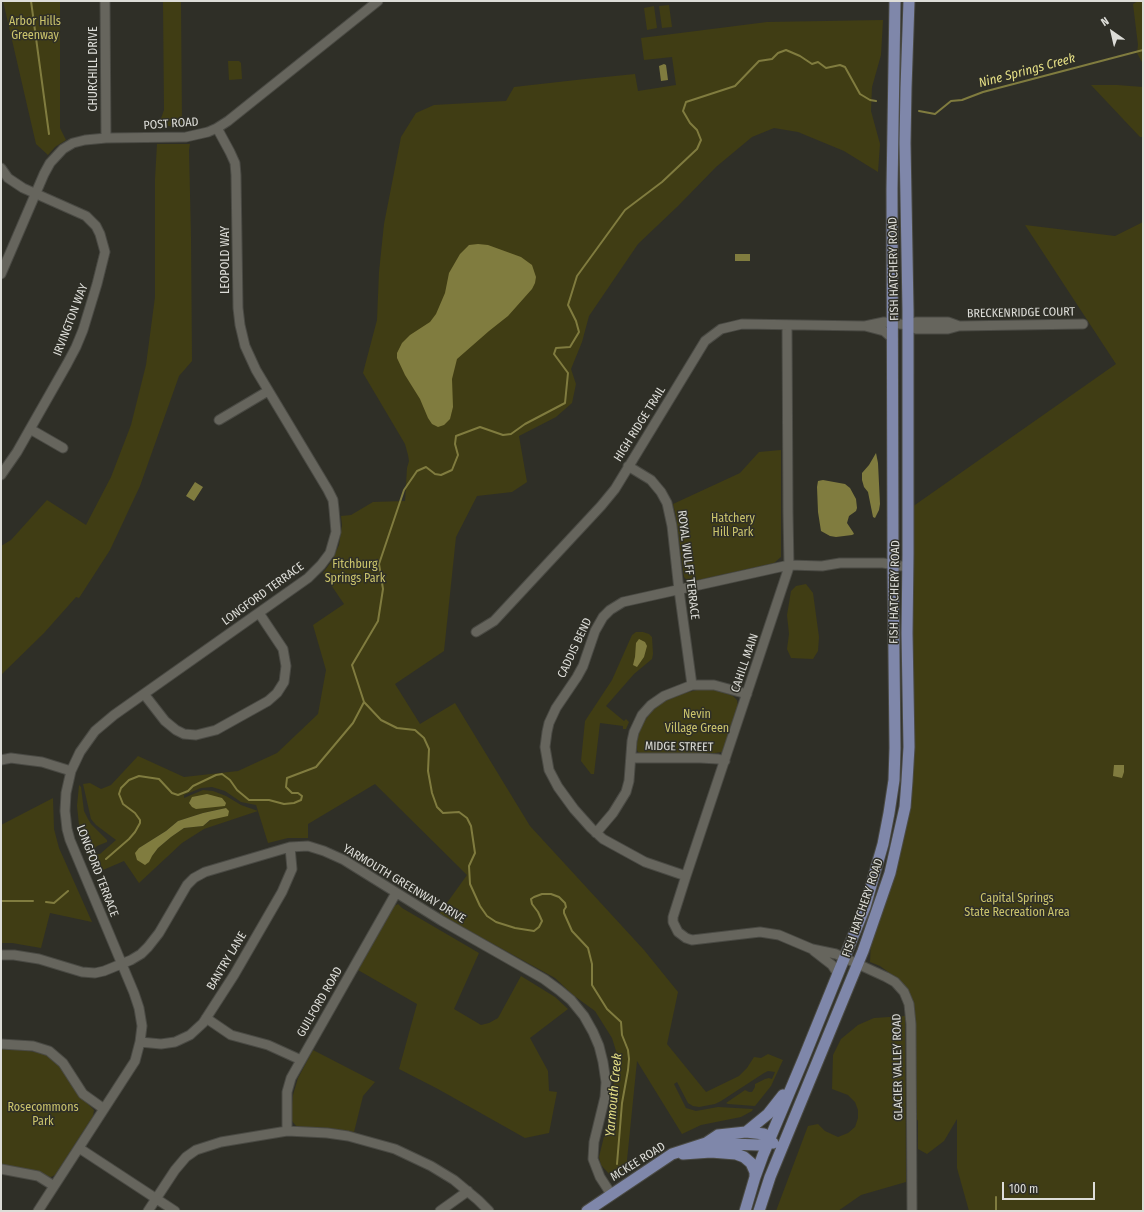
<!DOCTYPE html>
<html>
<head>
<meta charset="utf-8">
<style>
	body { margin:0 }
	#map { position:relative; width:1144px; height:1212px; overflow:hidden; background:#2f2f27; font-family:"Fira Sans Condensed",sans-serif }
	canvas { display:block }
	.frame { position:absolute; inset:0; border:2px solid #ddddd8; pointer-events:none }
	.north { position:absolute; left:1092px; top:12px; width:40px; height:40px; -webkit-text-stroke:3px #2f2f27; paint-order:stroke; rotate:326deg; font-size:11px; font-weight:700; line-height:16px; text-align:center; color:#ddddd8 }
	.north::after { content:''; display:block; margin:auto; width:14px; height:18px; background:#ddddd8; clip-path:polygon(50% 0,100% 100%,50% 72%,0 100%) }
	.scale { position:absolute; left:1002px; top:1182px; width:93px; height:18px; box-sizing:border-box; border:2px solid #ddddd8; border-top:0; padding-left:5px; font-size:12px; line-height:14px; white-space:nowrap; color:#ddddd8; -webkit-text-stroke:3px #2f2f27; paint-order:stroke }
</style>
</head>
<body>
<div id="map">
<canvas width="1144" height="1212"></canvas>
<div class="frame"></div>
<div class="north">N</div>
<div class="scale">100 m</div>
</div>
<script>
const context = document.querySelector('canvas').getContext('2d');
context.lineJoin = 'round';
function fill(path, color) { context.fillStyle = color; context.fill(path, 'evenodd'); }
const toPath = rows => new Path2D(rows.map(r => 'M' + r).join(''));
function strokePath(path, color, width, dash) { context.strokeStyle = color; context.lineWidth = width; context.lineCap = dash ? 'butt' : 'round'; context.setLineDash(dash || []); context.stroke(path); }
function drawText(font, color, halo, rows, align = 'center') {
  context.font = font + ' "Fira Sans Condensed",sans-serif'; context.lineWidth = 3; context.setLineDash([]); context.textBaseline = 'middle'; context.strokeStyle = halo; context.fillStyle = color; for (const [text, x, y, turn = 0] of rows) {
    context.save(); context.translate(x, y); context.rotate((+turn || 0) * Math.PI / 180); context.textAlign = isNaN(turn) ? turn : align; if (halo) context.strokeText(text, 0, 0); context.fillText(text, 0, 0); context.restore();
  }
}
const green = toPath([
	[3,1,60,1,60,128,66,140,55,147,48,155,36,144],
	[163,1,181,1,182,125,158,127,164,110],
	[1138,1,1143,1,1143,64,1137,53,1138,45,1133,4],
	[669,5,672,27,662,28,659,6],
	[654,6,657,28,647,30,644,8],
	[883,20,881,55,872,87,871,111,880,144,878,172,844,151,798,132,774,128,752,137,716,167,678,206,638,244,589,316,582,342,571,369,576,384,572,403,556,417,519,436,527,482,512,492,477,496,456,537,444,651,395,684,420,724,455,703,530,826,644,950,678,992,667,1044,706,1092,739,1076,747,1068,754,1057,761,1058,768,1054,783,1060,771,1086,755,1106,728,1104,726,1103,745,1090,749,1092,752,1092,755,1087,755,1084,765,1079,769,1078,772,1079,775,1072,768,1071,764,1073,721,1101,715,1104,699,1107,693,1106,688,1103,677,1082,674,1084,686,1108,696,1111,718,1107,753,1109,752,1111,741,1117,701,1125,682,1134,637,1061,627,1160,630,1165,615,1175,610,1175,601,1165,599,1157,609,1116,615,1076,617,1054,612,1038,595,1011,573,995,555,978,439,914,467,875,375,784,308,824,308,838,288,838,268,843,258,811,204,829,182,843,139,883,124,861,96,873,80,834,77,806,79,785,81,787,84,811,88,819,91,824,107,840,107,842,97,846,91,852,94,855,100,854,116,840,96,825,91,819,83,784,90,783,101,789,111,785,138,756,184,777,238,771,277,753,318,714,326,670,313,625,344,604,323,573,331,562,339,545,342,525,341,516,351,515,373,502,405,501,407,468,409,461,408,455,405,444,363,373,377,320,379,272,384,224,401,137,416,113,434,105,506,101,514,87,585,79,635,74,638,91,676,85,672,57,644,60,641,38,767,22],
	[212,787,225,791,241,802,256,805,258,811,241,805,226,796,213,791,203,790,184,798,184,795,201,788],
	[226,808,203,826,184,828,171,837,158,848,152,856,139,848,166,831,178,821,203,813],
	[228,61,239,61,241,63,242,79,229,80],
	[1091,85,1117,85,1143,87,1143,137,1140,137],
	[157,144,190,144,189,150,191,237,192,361,179,376,140,486,110,550,79,598,76,597,44,633,1,675,1,546,11,540,47,500,86,525,111,477,131,425,146,365,155,297,155,179],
	[1143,222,1143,1211,969,1211,957,1168,957,1119,944,1141,927,1154,918,1149,918,1120,914,1122,913,1018,899,980,880,966,870,962,871,938,893,880,913,693,912,507,1116,364,1025,225,1115,236],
	[781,450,781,557,774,563,689,582,684,577,676,516,673,504,740,473,759,452],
	[806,584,813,593,819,637,818,651,813,659,791,658,787,649,789,634,787,615,791,591,796,586],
	[636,632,643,632,649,634,652,637,653,654,652,659,634,674,606,706,624,721,626,719,629,722,626,729,623,729,623,726,600,723,594,774,591,774,581,761,585,721,612,680,632,635],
	[701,689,712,689,722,692,733,696,737,700,738,706,724,748,722,752,715,753,642,754,638,752,636,748,639,732,643,723,652,711,661,703,673,696],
	[53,798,54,829,59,848,92,922,50,913,41,948,12,943,1,943,1,825],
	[398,904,402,908,479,953,454,1009,481,1025,489,1023,498,1018,521,976,555,997,568,1009,530,1038,548,1071,549,1091,557,1092,549,1133,525,1138,438,1089,399,1069,417,1004,358,970,394,906],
	[905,1016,906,1182,861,1195,838,1211,776,1211,808,1126,818,1124,825,1131,838,1137,848,1133,855,1127,858,1118,858,1110,855,1102,848,1095,832,1089,833,1055,841,1039,858,1025,874,1018],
	[8,1047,45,1054,60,1065,83,1099,94,1110,93,1116,55,1175,51,1177,45,1176,35,1171,1,1165,1,1049],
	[313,1050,375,1082,363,1096,354,1132,330,1128,297,1127,292,1121,291,1113,293,1095,298,1078]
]);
const water = toPath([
	[664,64,666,65,668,80,661,81,659,66],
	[478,244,488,245,521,257,532,265,536,277,535,283,532,289,508,316,489,331,457,359,452,379,453,407,450,419,444,425,438,427,432,424,428,418,420,399,405,375,397,358,397,353,402,343,410,335,430,322,436,314,445,293,449,273,460,254,469,245],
	[735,254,750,254,750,261,735,261],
	[876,453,878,463,880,504,879,510,875,518,873,517,868,492,864,487,862,480,862,473,869,465],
	[823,480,845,484,850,488,856,499,857,508,856,511,849,516,847,523,853,532,854,534,852,535,836,537,830,536,821,531,818,512,817,487,818,481],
	[195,482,203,487,194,501,186,496],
	[639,639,645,642,647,646,644,657,637,667,633,665,635,657,636,643],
	[1114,765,1124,765,1124,772,1122,778,1113,776],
	[207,794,222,798,226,803,225,806,196,809,192,807,189,803,192,797],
	[226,808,229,811,228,816,210,820,203,826,184,828,171,837,158,848,152,856,149,862,145,865,137,860,135,853,139,848,166,831,178,821,203,813]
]);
const stream = toPath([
	[31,1,49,134],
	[919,111,935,114,951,101,962,100,983,92,1143,50],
	[106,859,129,839,135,832,140,823,140,820,135,813,123,804,119,794,121,788,129,780,139,776,159,779,172,793,178,795,188,791,193,786,216,775,222,774,230,780,237,790,249,800,269,800,284,804,294,803,301,800,302,796,298,793,292,793,286,787,287,778,316,767,353,723,364,702],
	[1,901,33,901],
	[46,902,54,903,68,891],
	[617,1164,622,1103,628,1070,629,1059,628,1050,622,1035,621,1022,607,1009,592,985,592,964,588,948,572,931,564,913,564,910,566,907,565,903,559,897,551,894,542,894,534,897,531,899,532,904,538,912,542,921,539,927,534,931,515,928,496,922,487,916,480,906,470,884,469,866,475,853,471,826,467,818,459,812,443,813,437,807,432,793,428,771,429,749,424,738,415,730,397,728,381,720,364,702,352,665,378,621,383,589,379,564,404,490,417,471,426,467,435,474,441,475,452,470,458,455,455,444,456,436,480,427,503,435,511,434,525,424,565,403,568,373,554,354,556,348,570,347,579,332,576,321,568,305,577,276,625,210,662,182,697,149,701,140,697,130,690,123,683,111,686,102,735,86,759,61,772,59,778,53,786,50,800,56,812,64,818,62,826,68,840,65,845,67,860,94,870,100,876,101],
	[996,1211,996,1197]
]);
const minor = toPath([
	[105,1,106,138],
	[1,168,8,178,23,188,86,216,96,226,100,234,105,252,97,284,83,330,76,347,67,364,30,429,17,452,1,475],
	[1,274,44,174,50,163,63,149,73,143,85,140,106,138,186,137,208,132,217,128,228,121,378,1],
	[787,325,788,512,789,567,686,876,673,917,673,922,678,932,686,938,692,940,760,932,779,935,812,949,836,954,886,977,895,982,904,992,909,1004,911,1024,912,1211],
	[908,325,916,322,948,322,959,326],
	[865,326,884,331,893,339],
	[219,420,268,391],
	[30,429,63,448],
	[628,466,651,480,661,492,667,503,672,526,679,590,692,685],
	[476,632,494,621,601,506,615,489,705,341,721,329,742,324,865,326,884,322,908,325,916,329,948,329,959,326,1083,324],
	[144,694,165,721,176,730,184,734,196,735,216,730,268,701,277,693,284,682,286,666,283,649,259,613],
	[631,758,700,758,718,759,725,761],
	[1,760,11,758,26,760,42,762,71,771],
	[596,833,613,813,626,792,629,781,632,741,634,732,642,715,651,705,664,696,692,685,714,685,747,694],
	[686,876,645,862,603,839,591,828,574,809,558,787,549,770,545,747,547,732,549,723,556,708,577,677,583,666,595,631,603,617,610,610,623,602,789,565,822,566,840,563,883,563,908,567],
	[814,951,832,965,838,974],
	[1,955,14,955,39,959,82,972,95,973,104,971,131,960,141,954,148,947,159,933,187,885,194,878,205,872,290,847,308,846,324,851,344,860,442,921,544,979,559,990,571,1000,584,1016,593,1032,599,1046,603,1062,606,1082,605,1097,594,1142,593,1159,600,1177,611,1194],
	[206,1018,231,1035,268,1045,301,1060],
	[140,1042,161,1044,175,1042,190,1035,203,1023,234,975,282,892,292,869,290,847],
	[1,1044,33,1046,49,1051,63,1063,83,1094,104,1109],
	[287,1131,287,1092,291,1078,396,893],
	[79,1148,175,1211],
	[1,1169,38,1176,54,1186],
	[38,1211,135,1061,140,1042,142,1026,139,1008,134,993,70,840,67,829,65,811,66,793,71,771,80,752,95,731,114,715,308,578,321,565,330,553,336,532,334,509,333,500,328,490,256,370,245,346,240,325,238,308,236,175,235,163,230,152,217,128],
	[148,1211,175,1170,186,1157,196,1150,221,1142,287,1131,327,1133,348,1136,395,1149,431,1166,454,1180,478,1200,489,1211],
	[440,1211,468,1191]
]);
const major = toPath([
	[746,1132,768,1114,783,1095],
	[707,1143,718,1145,730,1144,759,1145,769,1141],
	[683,1154,711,1152,736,1154,744,1157,751,1163,755,1172,755,1177],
	[587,1211,672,1154,706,1143,718,1135,746,1132,764,1134,769,1141,773,1143],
	[745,1211,755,1177,763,1155,803,1060,865,907,883,844,889,813,894,780,895,748,893,565,892,189,895,1],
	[759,1211,770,1177,863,951,890,873,905,807,907,781,909,747,907,633,908,554,908,310,905,143,906,88,909,1]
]);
const parkNames = [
	["Arbor Hills",35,22],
	["Greenway",35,36],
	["Hatchery",733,519],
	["Hill Park",733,533],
	["Fitchburg",355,565],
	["Springs Park",355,579],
	["Nevin",697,715],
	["Village Green",697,729],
	["Capital Springs",1017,899],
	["State Recreation Area",1017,913],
	["Rosecommons",43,1108],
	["Park",43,1122]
];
const streetNames = [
	["CHURCHILL DRIVE",94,69,-90],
	["POST ROAD",171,124,-4],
	["LEOPOLD WAY",226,260,-90],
	["FISH HATCHERY ROAD",894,269,-91],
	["BRECKENRIDGE COURT",1021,313,-1],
	["IRVINGTON WAY",71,320,-69],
	["HIGH RIDGE TRAIL",640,424,-58],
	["ROYAL WULFF TERRACE",688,565,83],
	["FISH HATCHERY ROAD",895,592,-89],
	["LONGFORD TERRACE",263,594,-36],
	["CADDIS BEND",575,648,-65],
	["CAHILL MAIN",745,663,-71],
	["MIDGE STREET",679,747,1],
	["LONGFORD TERRACE",97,871,69],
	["YARMOUTH GREENWAY DRIVE",404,884,31],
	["FISH HATCHERY ROAD",863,908,-71],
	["BANTRY LANE",227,961,-59],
	["GUILFORD ROAD",320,1002,-60],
	["GLACIER VALLEY ROAD",898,1067,-91],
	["MCKEE ROAD",638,1162,-32]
];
const waterNames = [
	["Nine Springs Creek",1027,71,-15],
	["Yarmouth Creek",614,1095,-85]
];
fill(green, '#403d14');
fill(water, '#807c3f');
strokePath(stream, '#807c3f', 2);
strokePath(minor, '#4a4a44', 11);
strokePath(major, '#4a4a44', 13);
strokePath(minor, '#66655d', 9);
strokePath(major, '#7f87aa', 11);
drawText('12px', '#cbc46b', '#2f2f27', parkNames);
drawText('12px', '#ddddd8', '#2f2f27', streetNames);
drawText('italic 13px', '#e5df85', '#2f2f27', waterNames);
</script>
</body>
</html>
